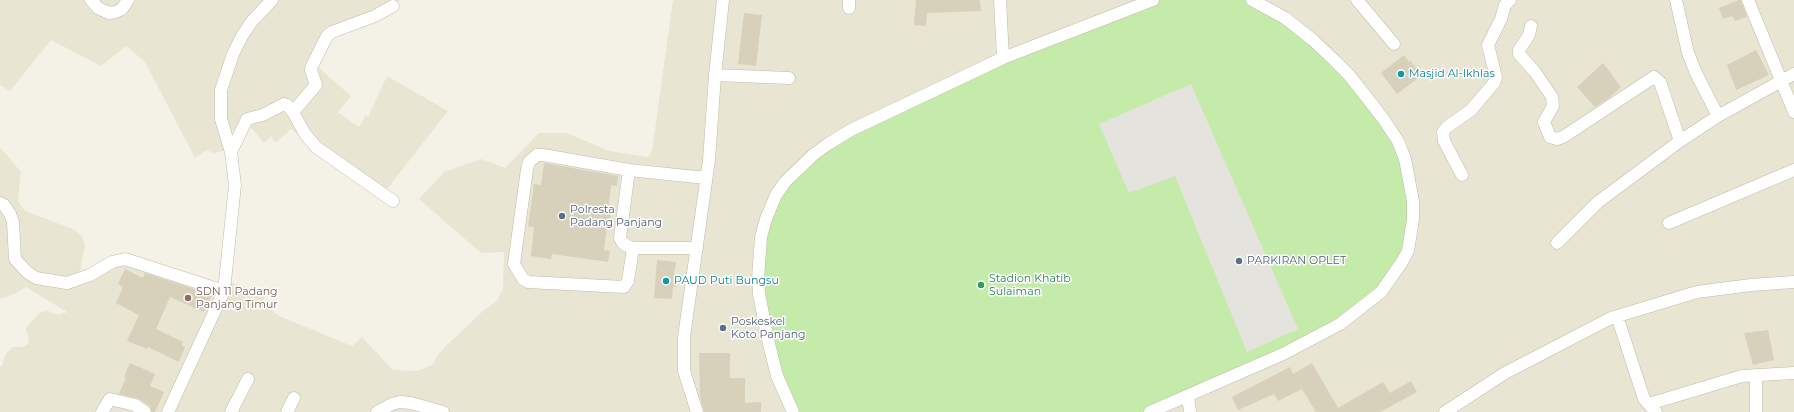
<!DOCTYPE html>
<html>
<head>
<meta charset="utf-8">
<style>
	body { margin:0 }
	canvas { display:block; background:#f4f2e6 }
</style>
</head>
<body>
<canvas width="1794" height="412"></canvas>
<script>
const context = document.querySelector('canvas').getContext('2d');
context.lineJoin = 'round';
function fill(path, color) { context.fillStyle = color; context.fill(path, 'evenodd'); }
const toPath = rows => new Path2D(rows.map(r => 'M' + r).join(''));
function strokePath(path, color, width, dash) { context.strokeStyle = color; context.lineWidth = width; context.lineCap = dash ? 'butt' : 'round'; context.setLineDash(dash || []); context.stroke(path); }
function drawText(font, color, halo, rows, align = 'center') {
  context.font = font + ' Montserrat,sans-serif'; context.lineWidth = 3; context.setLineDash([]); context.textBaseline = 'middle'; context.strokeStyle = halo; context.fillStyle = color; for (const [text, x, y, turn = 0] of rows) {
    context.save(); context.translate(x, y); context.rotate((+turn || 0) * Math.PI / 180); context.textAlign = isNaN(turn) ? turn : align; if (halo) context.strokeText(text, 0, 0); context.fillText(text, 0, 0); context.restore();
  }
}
const residential = toPath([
	[0,0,400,0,389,10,338,29,317,66,351,96,338,112,359,127,366,115,368,117,387,76,448,111,380,198,291,129,275,143,271,136,264,143,248,124,231,131,235,149,213,153,207,150,195,158,145,62,126,46,101,66,51,40,10,91,0,85],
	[673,0,1794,0,1794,412,0,412,0,366,2,367,5,355,12,347,23,347,28,344,29,341,26,328,39,313,47,311,59,315,67,312,26,287,17,293,0,299,0,147,21,172,18,200,20,205,26,211,75,230,82,236,85,245,79,276,80,285,95,279,113,266,123,263,225,289,227,281,266,295,262,302,279,316,352,346,362,337,393,370,417,371,432,365,438,355,446,346,484,310,497,301,503,289,504,252,481,253,419,199,444,172,481,159,505,168,539,133,567,133,609,151,648,157,652,151]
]);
const green = toPath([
	[1160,0,1246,0,1263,7,1333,61,1396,142,1410,189,1409,238,1385,284,1339,323,1145,412,795,412,769,339,761,255,777,196,814,157,945,86]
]);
const parking = toPath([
	[1191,84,1298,329,1247,352,1175,176,1129,193,1099,124]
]);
const building = toPath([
	[916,0,980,0,981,11,927,13,926,26,914,25],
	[1739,0,1741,0,1747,17,1735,21,1732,16,1723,19,1719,8],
	[744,13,762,15,756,66,738,64],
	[1756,50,1769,75,1736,90,1727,65],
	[1404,55,1409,62,1411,61,1421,76,1397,94,1381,73],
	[1603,63,1621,87,1610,97,1595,107,1577,87],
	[544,163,618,176,617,186,611,185,608,211,611,211,610,225,607,224,604,250,610,251,608,262,552,254,551,259,531,256,534,227,528,226,534,184,541,185],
	[657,260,676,262,674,274,678,274,677,287,673,287,672,299,654,298],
	[125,269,143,278,145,273,212,295,204,312,170,297,156,329,183,342,181,345,185,347,179,362,148,347,147,349,127,341,139,315,116,303,123,287,118,284],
	[1768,330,1774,360,1753,365,1744,333],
	[699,353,730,353,730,378,745,378,745,403,761,402,761,412,704,412,700,396],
	[130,363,155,374,150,386,164,392,155,412,152,412,150,406,139,399,119,394,126,378,124,377],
	[1312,363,1338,408,1383,382,1390,393,1411,381,1417,392,1380,412,1316,412,1302,389,1278,401,1274,394,1238,410,1232,397,1290,367,1293,374]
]);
const minor = toPath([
	[91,0,98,8,109,13,116,12,122,9,128,0],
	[1000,0,1003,58],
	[1357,0,1394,44],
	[1676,0,1688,53,1696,73,1718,116],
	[1748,0,1794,112],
	[849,8,849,0],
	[1531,26,1529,35,1519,50,1519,54,1535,72,1552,97,1553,106,1544,122,1550,137,1557,139,1563,137,1654,77,1660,82,1680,141],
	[715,75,789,78],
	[293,112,316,85,311,70,312,66,327,36,332,32,375,16,393,6],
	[231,152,247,119,263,115,284,104,287,105,293,112,305,134,316,147,393,201],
	[629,170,620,238,622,242,627,246,633,248,697,248],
	[1462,175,1444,141,1443,132,1447,127,1471,110,1494,83,1496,77,1488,45,1501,19,1505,5,1510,0],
	[0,203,4,205,10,214,13,222,15,259,27,272,36,278,67,283,90,275,112,262,125,259,224,291],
	[1669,223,1794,170],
	[1557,243,1598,202,1680,141,1718,116,1794,74],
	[633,248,628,281,624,287,528,282,523,279,514,264,527,169,529,162,537,155,543,155,629,170,706,178],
	[1617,316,1644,399,1656,412],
	[1188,396,1190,412],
	[1649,404,1742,376,1794,373],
	[102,412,110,399,135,405,145,412],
	[168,412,224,291,235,185,231,152,221,119,221,90,233,54,242,36,252,21,272,0],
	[231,412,248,379],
	[287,412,294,398],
	[377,412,392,404,400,402,411,403,443,412],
	[697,412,684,371,684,337,709,160,715,75,723,0],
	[793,412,777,376,768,340,759,294,758,278,761,237,766,219,776,195,785,182,813,155,828,144,851,130,1003,58,1153,0],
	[1150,412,1283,354,1340,324,1381,292,1402,262,1408,251,1413,219,1413,201,1405,159,1398,141,1382,117,1349,75,1334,60,1313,40,1285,18,1252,0],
	[1445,412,1505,373,1611,318,1697,292,1751,285,1794,282],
	[1756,412,1756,375]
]);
const markers = [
	[1401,74,4,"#0f9aa8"],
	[562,216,4,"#5c6f8a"],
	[1239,261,4,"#5c6f8a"],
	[666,281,4,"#0f9aa8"],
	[981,285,4,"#2e9e5b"],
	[188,298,4,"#8d6e63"],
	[723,328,4,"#5c6f8a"]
];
const cultureNames = [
	["Masjid Al-Ikhlas",1409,74],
	["PAUD Puti Bungsu",674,281]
];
const serviceNames = [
	["Polresta",570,210],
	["Padang Panjang",570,223],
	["PARKIRAN OPLET",1247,261],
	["Poskeskel",731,322],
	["Koto Panjang",731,335]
];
const leisureNames = [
	["Stadion Khatib",989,279],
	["Sulaiman",989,292]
];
const educationNames = [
	["SDN 11 Padang",196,292],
	["Panjang Timur",196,305]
];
fill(residential, '#e9e5d3');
fill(green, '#c5ebab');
fill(parking, '#e5e3de');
fill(building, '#d7d0ba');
strokePath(minor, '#c0bba8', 13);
strokePath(minor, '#fff', 12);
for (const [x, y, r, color] of markers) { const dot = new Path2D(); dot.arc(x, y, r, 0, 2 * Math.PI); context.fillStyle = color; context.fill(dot); strokePath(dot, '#fff', 1.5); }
drawText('11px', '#0d838f', '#fff', cultureNames, 'left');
drawText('11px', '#4e5e75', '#fff', serviceNames, 'left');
drawText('11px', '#27864d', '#fff', leisureNames, 'left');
drawText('11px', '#785e54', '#fff', educationNames, 'left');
</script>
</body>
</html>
